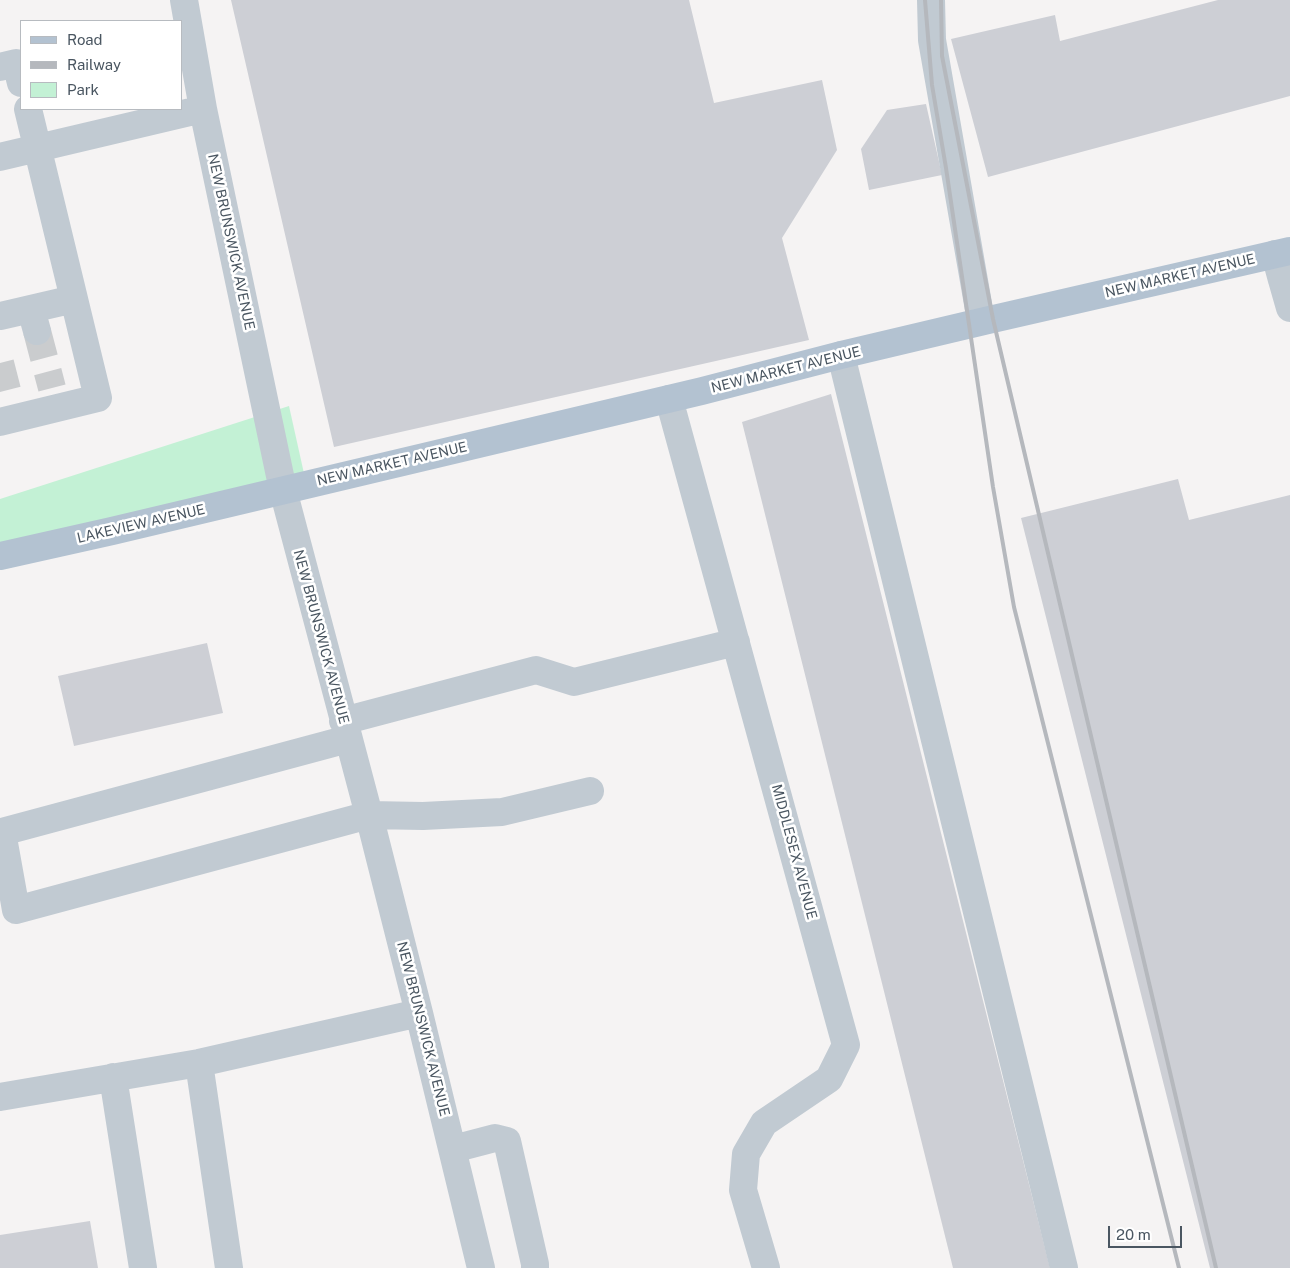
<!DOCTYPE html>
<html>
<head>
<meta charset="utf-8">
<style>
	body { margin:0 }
	#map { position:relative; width:1290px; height:1268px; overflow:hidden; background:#f5f3f3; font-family:"Public Sans",sans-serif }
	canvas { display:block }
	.legend { position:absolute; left:20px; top:20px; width:162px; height:90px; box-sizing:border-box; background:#fff; border:1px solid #b7bbc0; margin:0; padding:6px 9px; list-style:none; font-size:15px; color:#4a5661 }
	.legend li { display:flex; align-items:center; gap:10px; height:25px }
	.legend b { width:25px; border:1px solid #b7bbc0 }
	.scale { position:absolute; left:1108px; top:1226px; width:74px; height:22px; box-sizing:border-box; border:2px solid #4a5661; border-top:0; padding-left:6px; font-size:15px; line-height:18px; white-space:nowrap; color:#4a5661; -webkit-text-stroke:4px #fff; paint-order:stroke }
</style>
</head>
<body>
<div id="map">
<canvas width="1290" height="1268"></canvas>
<ul class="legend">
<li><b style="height:6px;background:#b3c2d1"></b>Road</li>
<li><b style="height:6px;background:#b5b8bd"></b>Railway</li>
<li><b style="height:14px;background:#c3f1d5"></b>Park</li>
</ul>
<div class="scale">20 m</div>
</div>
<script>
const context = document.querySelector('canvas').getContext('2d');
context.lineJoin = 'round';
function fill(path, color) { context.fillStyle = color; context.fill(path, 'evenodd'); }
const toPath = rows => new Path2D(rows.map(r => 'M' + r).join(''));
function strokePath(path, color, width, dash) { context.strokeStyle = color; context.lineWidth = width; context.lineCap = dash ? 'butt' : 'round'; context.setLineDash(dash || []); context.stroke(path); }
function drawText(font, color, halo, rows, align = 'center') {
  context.font = font + ' "Public Sans",sans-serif'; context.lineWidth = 5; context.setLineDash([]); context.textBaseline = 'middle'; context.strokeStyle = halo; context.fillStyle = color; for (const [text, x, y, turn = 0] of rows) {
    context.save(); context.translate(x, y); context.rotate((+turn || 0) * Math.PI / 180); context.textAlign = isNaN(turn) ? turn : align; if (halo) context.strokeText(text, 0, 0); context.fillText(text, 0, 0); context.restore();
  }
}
const green = toPath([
	[289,406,309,496,0,570,0,499]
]);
const building = toPath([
	[231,0,689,0,714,103,822,80,837,150,782,238,809,340,334,447],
	[1218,0,1290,0,1290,96,988,177,951,39,1055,15,1060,41],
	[926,104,942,175,869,190,861,149,887,110],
	[831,394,1050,1268,953,1268,742,422],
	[1178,479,1189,520,1290,495,1290,1268,1210,1268,1021,518],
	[207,643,223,713,74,746,58,676],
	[90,1221,98,1268,0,1268,0,1235]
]);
const minorTunnel = toPath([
	[37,331,52,388],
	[0,363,9,398]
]);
const minor = toPath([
	[184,0,203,109,283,490,369,815,419,1013,481,1268],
	[931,0,932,40,981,321],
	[0,67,16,63,21,83],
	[0,157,203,109],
	[1275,254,1282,280,1290,279],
	[1282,280,1290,308],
	[31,309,37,331],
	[0,316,74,299],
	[841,355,1064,1268],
	[669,399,846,1045,829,1079,764,1123,746,1154,743,1190,766,1268],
	[0,422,98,398,28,109],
	[343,721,536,670,574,682,736,642],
	[348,739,2,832,16,910,369,815,423,816,502,812,590,791],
	[199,1063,229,1268],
	[113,1077,143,1268],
	[0,1097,199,1063,419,1013],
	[453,1149,495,1138,507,1141,535,1264,535,1268]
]);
const major = toPath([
	[0,556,112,531,702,391,841,355,993,319,1290,251]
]);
const rail = toPath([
	[925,0,932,85,946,168,993,487,1014,607,1179,1268],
	[941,0,942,56,993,319,1216,1268]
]);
const streetNames = [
	["NEW BRUNSWICK AVENUE",231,242,78],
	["NEW MARKET AVENUE",1180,276,-13],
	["NEW MARKET AVENUE",786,370,-14],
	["NEW MARKET AVENUE",392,464,-13],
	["LAKEVIEW AVENUE",141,524,-13],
	["NEW BRUNSWICK AVENUE",321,637,75],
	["MIDDLESEX AVENUE",794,852,75],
	["NEW BRUNSWICK AVENUE",423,1029,76]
];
fill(green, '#c3f1d5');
fill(building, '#cdcfd5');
strokePath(minorTunnel, '#caccce', 28, [28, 14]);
strokePath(minor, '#c1cad2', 28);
strokePath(major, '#b3c2d1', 28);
strokePath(rail, '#b5b8bd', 4);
drawText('14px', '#4a5661', '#fff', streetNames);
</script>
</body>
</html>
